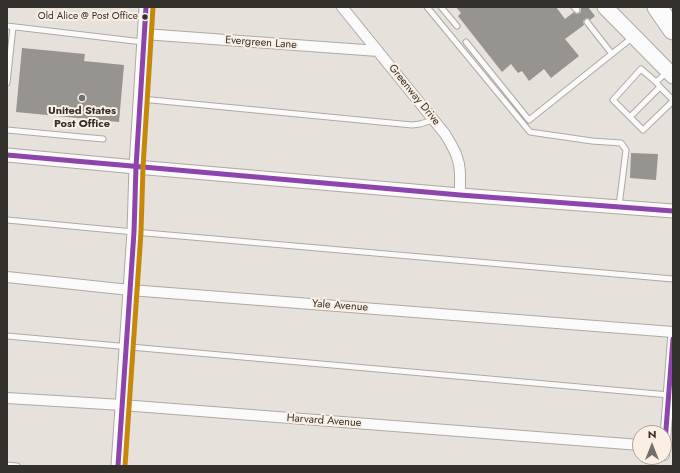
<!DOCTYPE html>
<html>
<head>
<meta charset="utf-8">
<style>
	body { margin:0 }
	#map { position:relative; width:680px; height:473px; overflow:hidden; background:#e7e1db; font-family:Jost,sans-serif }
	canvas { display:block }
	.frame { position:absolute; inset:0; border:8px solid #34302b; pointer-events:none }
	.north { position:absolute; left:632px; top:425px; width:40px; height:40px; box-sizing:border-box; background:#faefe2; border:1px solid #aba399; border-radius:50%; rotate:0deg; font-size:11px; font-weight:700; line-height:16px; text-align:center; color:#34302b }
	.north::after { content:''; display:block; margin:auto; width:14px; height:18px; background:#736e69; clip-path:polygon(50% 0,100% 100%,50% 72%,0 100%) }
</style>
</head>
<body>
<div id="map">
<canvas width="680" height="473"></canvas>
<div class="frame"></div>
<div class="north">N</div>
</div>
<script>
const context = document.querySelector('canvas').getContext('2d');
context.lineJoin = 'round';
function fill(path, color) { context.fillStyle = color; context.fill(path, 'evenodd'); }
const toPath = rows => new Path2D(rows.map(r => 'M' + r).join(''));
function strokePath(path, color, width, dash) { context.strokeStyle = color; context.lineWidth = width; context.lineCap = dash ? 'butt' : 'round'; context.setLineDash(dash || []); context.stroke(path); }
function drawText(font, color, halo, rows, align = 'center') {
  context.font = font + ' Jost,sans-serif'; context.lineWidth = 4; context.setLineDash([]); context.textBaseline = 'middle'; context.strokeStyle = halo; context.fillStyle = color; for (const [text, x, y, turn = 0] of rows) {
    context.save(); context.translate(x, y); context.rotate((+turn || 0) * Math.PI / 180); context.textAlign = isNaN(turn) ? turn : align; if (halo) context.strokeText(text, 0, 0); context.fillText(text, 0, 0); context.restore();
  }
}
const building = toPath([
	[456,7,556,7,565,19,574,12,576,14,580,13,581,11,581,7,588,7,595,16,590,20,588,18,585,19,583,21,584,25,565,39,579,56,551,78,544,69,529,81,522,71,518,73,511,64,502,72,458,16,461,13],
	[22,48,85,54,84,61,124,65,119,122,16,112],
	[631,153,658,154,656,180,630,178]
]);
const service = toPath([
	[427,7,530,132,592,141,621,143,626,150,619,206],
	[441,7,457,26],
	[574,7,577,10],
	[587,22,612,54],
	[7,26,143,42],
	[466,42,529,120,633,37],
	[656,82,660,87,630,117,613,100,641,69,656,82,667,72],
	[7,83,13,27],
	[660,87,673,100],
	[141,99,412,125,420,124,433,120],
	[630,117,643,130,673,101],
	[7,130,103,139],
	[7,220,134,232,673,279],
	[7,336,669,395],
	[7,465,17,466]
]);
const minor = toPath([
	[342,7,445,134,451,144,456,154,459,164,460,173,460,195],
	[144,34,378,51],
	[7,277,130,290,673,332],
	[7,398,122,405,640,445],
	[664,455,673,339]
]);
const tertiary = toPath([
	[7,155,136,167,460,195,673,211],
	[118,466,134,232,136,167,146,7]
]);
const secondary = toPath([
	[605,7,673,76]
]);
const motorway = toPath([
	[657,7,673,30]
]);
const bus1 = toPath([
	[7,155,460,195,673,211],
	[664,455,673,339],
	[118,466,134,232,136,167,146,7]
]);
const bus2 = toPath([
	[125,466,141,232,143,167,153,7]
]);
const markers = [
	[145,17,3.5,"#34302b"],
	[82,98,4,"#736e69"]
];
const busNames = [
	["Old Alice @ Post Office",138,17]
];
const streetNames = [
	["Evergreen Lane",261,43,4],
	["Greenway Drive",414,95,51],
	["Yale Avenue",340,306,4],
	["Harvard Avenue",324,421,4]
];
const poiNames = [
	["United States",82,111],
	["Post Office",82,124]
];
fill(building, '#97938e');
strokePath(service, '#aea9a5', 7);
strokePath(minor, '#aea9a5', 12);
strokePath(tertiary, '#aea9a5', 15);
strokePath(secondary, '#aea9a5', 17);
strokePath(motorway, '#aea9a5', 21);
strokePath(service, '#fbfafa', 5);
strokePath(minor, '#fbfafa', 10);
strokePath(tertiary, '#fbfafa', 13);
strokePath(secondary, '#fbfafa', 15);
strokePath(motorway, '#fbfafa', 19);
strokePath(bus1, '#8e44ad', 5);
strokePath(bus2, '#c6880b', 5);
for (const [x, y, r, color] of markers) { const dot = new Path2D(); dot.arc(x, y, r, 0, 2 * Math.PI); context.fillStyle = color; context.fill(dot); strokePath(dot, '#faefe2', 1.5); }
drawText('10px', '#34302b', '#faefe2', busNames, 'right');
drawText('11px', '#34302b', '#faefe2', streetNames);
drawText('bold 11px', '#34302b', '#faefe2', poiNames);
</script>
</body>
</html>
